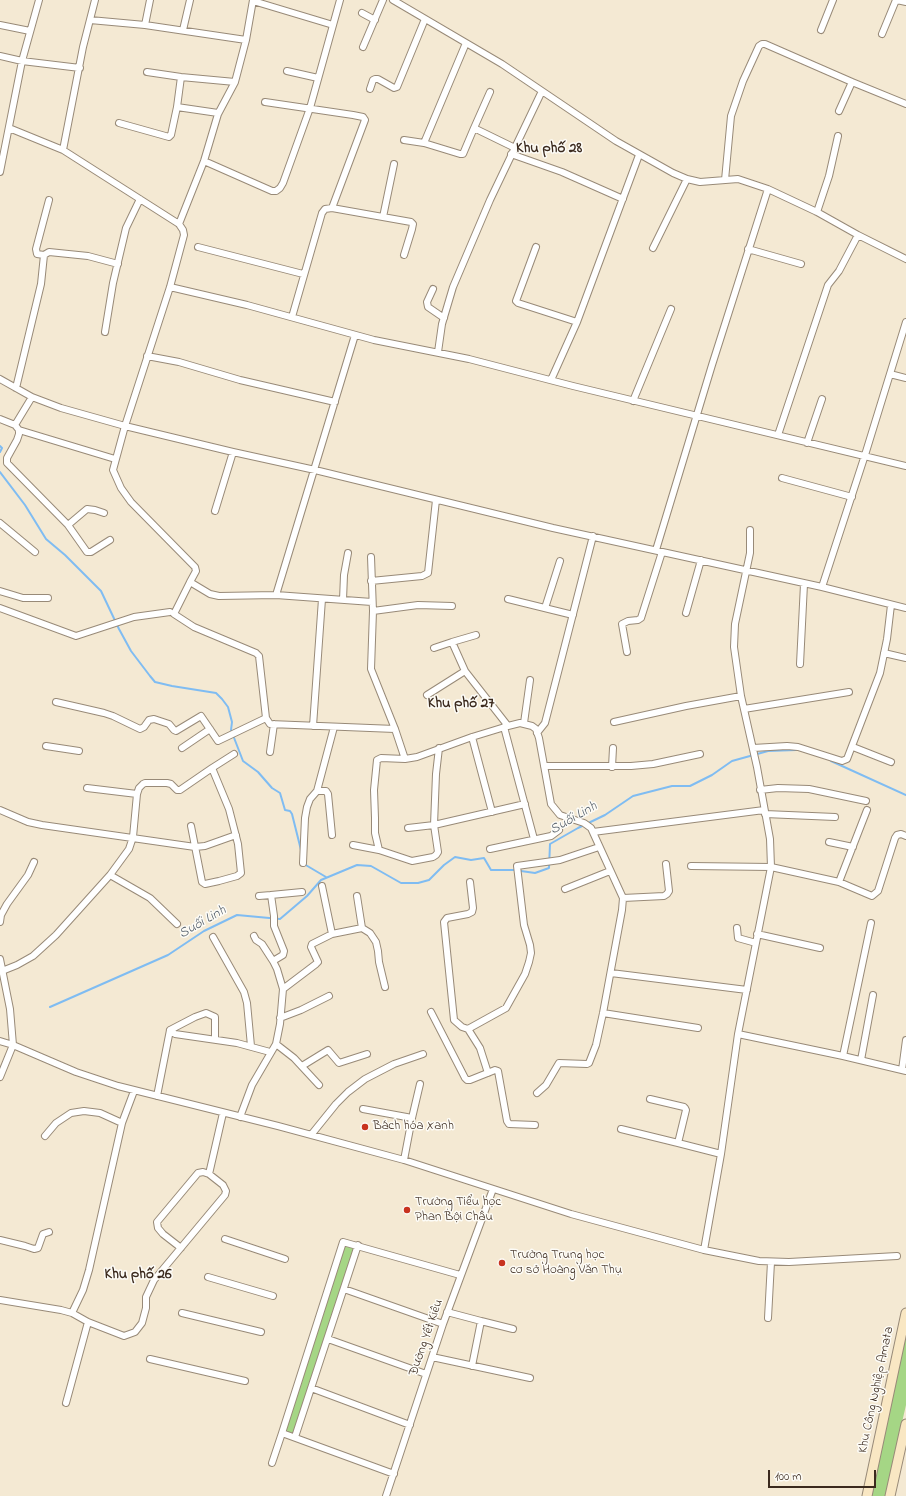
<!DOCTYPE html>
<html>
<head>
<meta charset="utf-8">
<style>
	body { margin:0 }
	#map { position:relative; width:906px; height:1496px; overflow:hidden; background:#f4e9d3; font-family:"Indie Flower",sans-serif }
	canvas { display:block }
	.scale { position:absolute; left:768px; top:1470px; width:108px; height:18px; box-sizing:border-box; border:2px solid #3b2a1e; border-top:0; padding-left:5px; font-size:12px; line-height:14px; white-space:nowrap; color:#3b2a1e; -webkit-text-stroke:3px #fdfcf7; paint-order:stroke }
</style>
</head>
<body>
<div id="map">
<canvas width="906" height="1496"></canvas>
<div class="scale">100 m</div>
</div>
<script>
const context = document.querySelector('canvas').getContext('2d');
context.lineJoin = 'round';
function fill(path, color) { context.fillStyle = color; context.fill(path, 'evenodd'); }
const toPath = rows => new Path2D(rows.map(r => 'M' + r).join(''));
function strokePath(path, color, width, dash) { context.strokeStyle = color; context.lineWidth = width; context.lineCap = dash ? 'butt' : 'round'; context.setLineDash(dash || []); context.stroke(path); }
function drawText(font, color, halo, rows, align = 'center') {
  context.font = font + ' "Indie Flower",sans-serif'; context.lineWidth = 3; context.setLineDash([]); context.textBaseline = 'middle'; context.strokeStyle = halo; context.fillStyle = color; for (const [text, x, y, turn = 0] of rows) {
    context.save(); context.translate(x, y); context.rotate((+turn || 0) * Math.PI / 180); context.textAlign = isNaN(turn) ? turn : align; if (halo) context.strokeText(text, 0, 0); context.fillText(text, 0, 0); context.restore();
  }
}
const green = toPath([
	[344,1245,355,1247,293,1434,285,1431],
	[906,1333,906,1405,885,1496,872,1496]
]);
const stream = toPath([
	[0,446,2,448,0,452],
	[0,472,25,505,46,539,65,555,101,591,119,629,131,651,150,676,155,682,172,686,216,693,222,699,228,707,232,722,231,730,243,761,258,772,272,788,280,793,285,810,290,811,292,814,301,850],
	[831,761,906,795],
	[304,864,326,877],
	[50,1007,168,955,204,931,237,915,280,919,307,896,321,880,357,865,371,866,401,883,418,883,429,880,444,865,455,857,471,860,484,858,491,870,514,870,535,873,549,868,550,844,578,828,605,815,633,796,672,786,690,786,712,775,732,761,768,751,796,750]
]);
const street = toPath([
	[393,0,502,64,616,141,673,173,687,179,700,182,738,179,768,189,817,212,858,235,906,259],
	[897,0,906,2],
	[253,1,333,25],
	[362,13,375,20],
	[90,20,145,25,246,40],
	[0,25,30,31],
	[145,25,150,0],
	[183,30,190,0],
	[821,30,833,0],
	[882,34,896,0],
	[363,47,383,0],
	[0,56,22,61,80,68],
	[287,71,318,78],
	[147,72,181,77,235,82],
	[181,77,177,107,218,113],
	[370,89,373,80,375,79,378,79,394,88,397,87,425,19],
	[265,102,353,115,363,117,365,120,332,208,325,209,322,213,292,317],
	[839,111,852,82],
	[119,123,169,137,171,135,177,107],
	[9,128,63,150,179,224,183,230,184,235,170,287,125,426,113,470,121,488,131,502,195,567,196,571,190,582,210,594,219,596,276,595,372,602],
	[474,128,490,92],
	[404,140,424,143,460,154,463,154,474,128,515,148],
	[424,143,466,43],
	[63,150,83,47,95,0],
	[511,154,562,172,623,199],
	[204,161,272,191,276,191,280,188,283,183,310,108,340,0],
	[0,172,22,61,39,0],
	[725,180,731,116,743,81,759,46,762,44,765,44,852,82,906,104],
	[332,208,411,222,413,224,412,229,404,255],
	[817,212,829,176,838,136],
	[383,217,394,164],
	[179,224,204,161,218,114,235,82,246,40,253,0],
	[198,247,303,274],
	[536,247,516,301,518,303,577,322],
	[653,248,687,179],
	[748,249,801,264],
	[44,255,37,254,36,249,49,200],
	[170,287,247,305,374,340,469,359,573,386,906,466],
	[433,289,427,302,428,307,444,318],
	[105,332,113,283,126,228,140,199],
	[438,352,442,324,453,287,490,200,542,91],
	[147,356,179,362,240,380,335,402],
	[890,374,906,378],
	[0,379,32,397,61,408,125,426,233,452,315,470,553,528,822,587,906,608],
	[551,380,577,322,639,155],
	[16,388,41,284,44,255,49,252,88,256,118,264],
	[633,401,671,309],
	[0,419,15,425,32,397],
	[15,425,19,430,19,434,17,440,7,458,7,463,68,525],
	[19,430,115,459],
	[778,435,828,285,839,271,858,235],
	[807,443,822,399],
	[782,478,852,497],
	[215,511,233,452],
	[104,513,95,510,87,509,68,525,87,552,91,552,110,540],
	[0,523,35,552],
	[656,550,712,365,768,189],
	[371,557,373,611,371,669,395,729,405,759,417,757,472,737,508,726,520,723,532,726,536,729,539,738,551,804,560,815,584,823,591,828,623,898,622,910,603,1013,596,1045,589,1063,587,1064,559,1063,546,1085,537,1093],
	[371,581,422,576,428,573,436,500],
	[190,582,174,614,194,627,256,653,259,656,266,718,270,724,395,729],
	[822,587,865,455,906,322],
	[0,591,23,598,48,598],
	[276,595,355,335],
	[508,599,573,615],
	[343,600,344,575,348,553],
	[0,608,76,636,134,617,170,612],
	[545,608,560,561],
	[373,611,418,605,452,606],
	[686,613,701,560],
	[452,642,476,635],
	[434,648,452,642,465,671],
	[627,652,622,624,628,621,638,620,641,618,662,552],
	[884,653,906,658],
	[800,664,804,584],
	[427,695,465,671,508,726],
	[56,702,104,713,113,716,140,729,144,727,149,720,154,719,169,724,174,730,176,731,201,716,218,741,266,718],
	[744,709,849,692],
	[614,722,686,706,741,696],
	[524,723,530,680],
	[313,726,322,599],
	[504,727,534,839],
	[537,733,545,723,593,536],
	[472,737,492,812],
	[46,746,79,751],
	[853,747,891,762],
	[182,748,210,729],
	[753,748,787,746,798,747,842,761,847,759,880,673,887,639,891,605],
	[270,752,274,724],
	[544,766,631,766,653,764,700,754],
	[612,767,613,748],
	[212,768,234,754],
	[760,790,778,788,809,789,866,801],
	[137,794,139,788,143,784,145,783,167,783,171,784,177,790,180,790,212,768,229,809,238,844,241,873,237,876,219,881,205,884,202,882,191,826],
	[0,810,28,822,42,825,195,847,205,846,236,835],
	[765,814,835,817],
	[408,828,434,825,525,804],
	[593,832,764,810],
	[332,835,328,794,326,791,317,791,334,727],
	[829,842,853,847],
	[353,845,379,850,412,861,433,857,436,855,438,852,434,825,436,774,439,748],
	[490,849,551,836,559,830],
	[379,850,375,833,375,818,374,790,377,760,381,758,405,759],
	[303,863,305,818,307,807,310,799,317,791],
	[691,866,771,867,839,882,872,896,878,891,895,838,897,835,901,834,906,836],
	[110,875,150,898,177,924],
	[470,882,473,908,472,912,468,914,447,918,444,922,454,1020,462,1027,468,1029,480,1048,488,1073],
	[839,882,867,810],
	[322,886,332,934,362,928,370,933,376,942,378,951,379,962,385,987],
	[565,889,610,871],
	[259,896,271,895],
	[357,896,362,928],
	[623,898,664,896,667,894,669,891,666,864],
	[0,922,1,915,7,904,28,875,34,862],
	[737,928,738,938,756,943],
	[757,934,820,948],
	[254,936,256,940,262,944,273,961],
	[213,937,244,992,247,1003,251,1046],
	[0,959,10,1009,13,1045,0,1077],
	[2,971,17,965,33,956,56,935,110,875,129,849,133,837,137,794,87,788],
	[611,973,747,990],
	[283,989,316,964,318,962,311,947,312,944,332,934],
	[431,1012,465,1078,467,1080,470,1080,495,1070,498,1071,507,1121,509,1124,535,1125],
	[603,1013,698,1028],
	[280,1018,301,1010,329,996],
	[468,1029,506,1008,525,974,529,962,531,953,530,945,524,925,517,866,560,860,599,847],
	[170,1030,175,1034,237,1043,270,1052],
	[738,1034,843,1056,906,1071],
	[0,1041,13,1045,76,1072,118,1086,278,1126,404,1160,571,1214,704,1250,721,1154,738,1034,771,867,770,839,757,767,741,696,734,647,735,624,750,553,750,530],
	[276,1044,294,1058,319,1085],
	[843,1056,871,923],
	[861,1060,873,995],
	[302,1066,328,1050,339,1063,367,1054],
	[902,1070,906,1040],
	[157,1096,170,1030,195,1017,206,1013,215,1017,215,1039],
	[650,1099,684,1107,685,1108,686,1110,678,1143,721,1154],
	[363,1109,412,1118,404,1160],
	[240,1117,252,1085,276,1044,280,1024,283,989,277,969,273,961,283,955,284,951,274,926,274,916,271,895,302,892],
	[412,1118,420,1084],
	[621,1129,678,1143],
	[311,1135,336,1104,348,1092,365,1079,394,1064,423,1054],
	[45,1136,56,1123,71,1113,84,1111,100,1113,122,1123],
	[225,1239,285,1259],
	[0,1240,25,1246,34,1249,38,1248,43,1234,49,1232],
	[181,1248,163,1234,158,1228,157,1222,198,1173,203,1172,209,1174],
	[704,1250,759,1261,789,1262,897,1256],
	[208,1277,273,1296],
	[344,1289,443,1324],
	[0,1300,61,1310,72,1313,88,1322,124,1336,135,1332,142,1323,146,1308,146,1297,154,1280,225,1195,226,1191,223,1185,209,1174,223,1113],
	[447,1312,481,1321,472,1366],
	[72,1313,83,1290,89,1270,122,1123,134,1091],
	[182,1313,261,1332],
	[768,1318,771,1262],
	[481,1321,513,1329],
	[328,1339,426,1374],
	[432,1357,530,1378],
	[150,1359,245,1381],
	[311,1388,410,1425],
	[66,1403,88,1322],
	[295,1437,358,1245],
	[272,1463,282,1433],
	[394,1474,282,1433,343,1242,460,1275],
	[386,1496,443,1324,493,1189]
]);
const secondary = toPath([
	[867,1496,906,1313],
	[890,1496,906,1424]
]);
const markers = [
	[365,1127,4,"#c8321e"],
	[407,1210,4,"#c8321e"],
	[502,1263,4,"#c8321e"]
];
const poiNames = [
	["Bách hóa Xanh",373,1127],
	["Trường Tiểu học",415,1203],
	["Phan Bội Châu",415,1218],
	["Trường Trung học",510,1256],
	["cơ sở Hoàng Văn Thụ",510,1271]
];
const streetNames = [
	["Đường Yết Kiêu",427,1338,-71],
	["Khu Công Nghiệp Amata",877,1390,-78]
];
const waterNames = [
	["Suối Linh",574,819,-30],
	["Suối Linh",203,923,-30]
];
const quarterNames = [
	["Khu phố 28",549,150],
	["Khu phố 27",461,705],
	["Khu phố 26",138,1276]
];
fill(green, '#a5d685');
strokePath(stream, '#7fbcf2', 2);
strokePath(street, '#988a78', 8);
strokePath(secondary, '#988a78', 11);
strokePath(street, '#fff', 6);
strokePath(secondary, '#f9e7c3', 9);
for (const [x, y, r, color] of markers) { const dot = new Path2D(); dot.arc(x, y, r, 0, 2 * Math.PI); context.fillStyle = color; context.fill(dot); strokePath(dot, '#fdfcf7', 1.5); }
drawText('13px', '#3b2a1e', '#fdfcf7', poiNames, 'left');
drawText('13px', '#3b2a1e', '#fdfcf7', streetNames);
drawText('italic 14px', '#535d68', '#fdfcf7', waterNames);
drawText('bold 15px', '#3b2a1e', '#fdfcf7', quarterNames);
</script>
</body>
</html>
